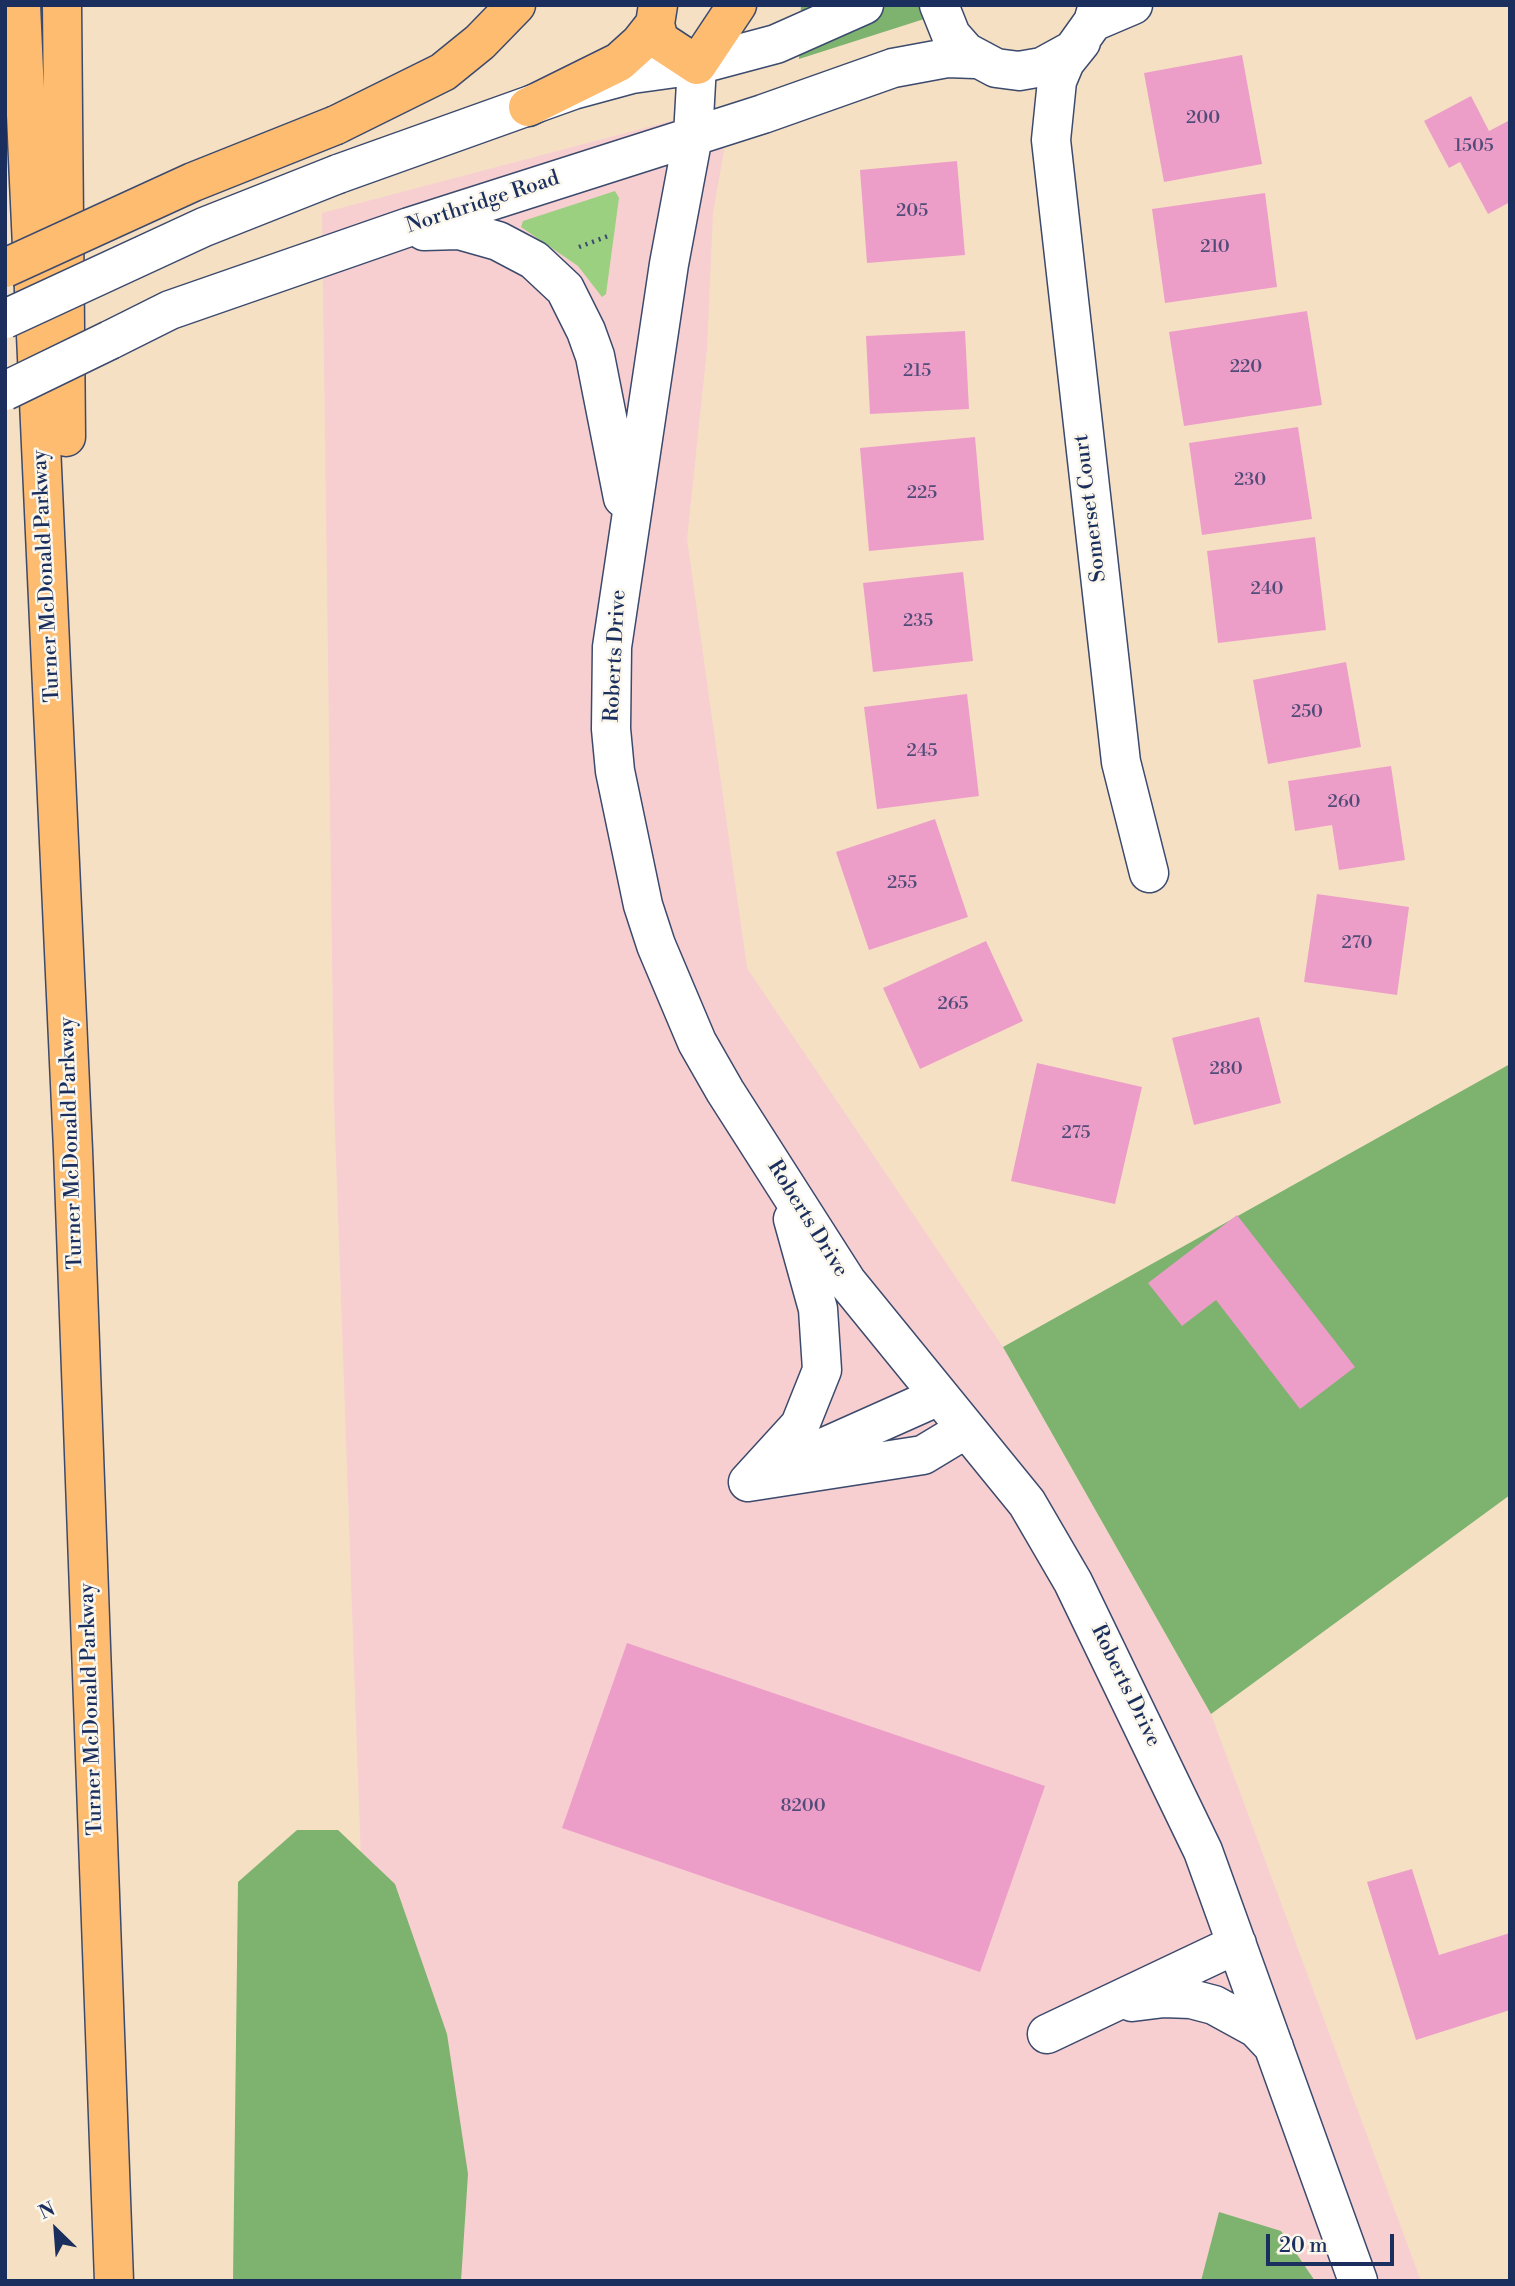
<!DOCTYPE html>
<html>
<head>
<meta charset="utf-8">
<style>
	body { margin:0 }
	#map { position:relative; width:1515px; height:2286px; overflow:hidden; background:#f5e0c4; font-family:"Libre Bodoni",serif }
	canvas { display:block }
	.frame { position:absolute; inset:0; border:7px solid #1b2f5e; pointer-events:none }
	.north { position:absolute; left:21px; top:2195px; width:70px; height:70px; -webkit-text-stroke:5px #fbf7ec; paint-order:stroke; rotate:335deg; font-size:19px; font-weight:700; line-height:28px; text-align:center; color:#1b2f5e }
	.north::after { content:''; display:block; margin:auto; width:24px; height:32px; background:#1b2f5e; clip-path:polygon(50% 0,100% 100%,50% 72%,0 100%) }
	.scale { position:absolute; left:1266px; top:2234px; width:128px; height:32px; box-sizing:border-box; border:4px solid #1b2f5e; border-top:0; padding-left:9px; font-size:21px; line-height:24px; white-space:nowrap; color:#1b2f5e; -webkit-text-stroke:5px #fbf7ec; paint-order:stroke }
</style>
</head>
<body>
<div id="map">
<canvas width="1515" height="2286"></canvas>
<div class="frame"></div>
<div class="north">N</div>
<div class="scale">20 m</div>
</div>
<script>
const context = document.querySelector('canvas').getContext('2d');
context.lineJoin = 'round';
function fill(path, color) { context.fillStyle = color; context.fill(path, 'evenodd'); }
const toPath = rows => new Path2D(rows.map(r => 'M' + r).join(''));
function strokePath(path, color, width, dash) { context.strokeStyle = color; context.lineWidth = width; context.lineCap = dash ? 'butt' : 'round'; context.setLineDash(dash || []); context.stroke(path); }
function drawText(font, color, halo, rows, align = 'center') {
  context.font = font + ' "Libre Bodoni",serif'; context.lineWidth = 5; context.setLineDash([]); context.textBaseline = 'middle'; context.strokeStyle = halo; context.fillStyle = color; for (const [text, x, y, turn = 0] of rows) {
    context.save(); context.translate(x, y); context.rotate((+turn || 0) * Math.PI / 180); context.textAlign = isNaN(turn) ? turn : align; if (halo) context.strokeText(text, 0, 0); context.fillText(text, 0, 0); context.restore();
  }
}
const built = toPath([
	[732,105,713,213,707,349,687,539,747,968,1003,1347,1211,1714,1421,2281,376,2281,334,1103,322,213]
]);
const green = toPath([
	[615,191,619,198,606,294,602,297,578,266,521,227,523,221]
]);
const forest = toPath([
	[801,5,968,5,799,59],
	[1510,1064,1510,1495,1211,1714,1003,1347],
	[297,1830,338,1830,395,1884,447,2034,468,2174,461,2281,233,2281,238,1882],
	[1219,2212,1281,2231,1315,2281,1201,2281]
]);
const building = toPath([
	[1242,55,1262,164,1164,182,1144,73],
	[1471,96,1489,131,1510,120,1510,202,1488,214,1460,162,1449,168,1424,121],
	[957,161,965,255,867,263,860,170],
	[1265,193,1277,287,1165,303,1152,209],
	[1307,311,1322,405,1184,426,1169,332],
	[965,331,969,409,870,414,866,336],
	[1298,427,1312,519,1202,535,1189,443],
	[975,437,984,540,869,551,860,448],
	[1315,537,1326,630,1218,643,1207,551],
	[963,572,973,661,873,672,863,583],
	[1346,662,1361,747,1268,764,1253,680],
	[967,694,979,796,877,809,864,707],
	[1391,766,1405,860,1339,870,1332,825,1295,831,1288,781],
	[935,819,968,917,869,950,836,852],
	[1317,894,1409,907,1397,995,1304,982],
	[986,941,1023,1021,920,1069,883,988],
	[1259,1017,1281,1103,1194,1125,1172,1038],
	[1037,1063,1142,1087,1115,1204,1011,1181],
	[1237,1215,1355,1367,1300,1409,1216,1300,1182,1326,1148,1283],
	[627,1643,1045,1786,980,1972,562,1828],
	[1412,1869,1439,1955,1510,1933,1510,2010,1416,2040,1367,1882]
]);
const path = toPath([
	[579,247,608,236]
]);
const minor = toPath([
	[939,5,951,35,966,52,996,68,1019,71,1042,67,1073,50,1093,22,1098,5],
	[1093,22,1133,5],
	[1081,42,1065,62,1057,81,1051,140,1121,762,1149,873],
	[697,65,693,136,669,264,612,647,611,729,615,771,643,905,656,945,697,1042,725,1091,847,1282,1027,1503,1073,1582,1203,1851,1358,2281],
	[338,174,573,90,632,74,697,65,776,44,864,5],
	[424,231,459,230,498,241,534,260,565,289,586,331,595,356,623,498],
	[110,340,170,310,409,227,763,114,893,68,947,58,975,59],
	[791,1462,939,1396],
	[748,1482,800,1425,822,1370,818,1309,793,1219],
	[748,1482,923,1455,966,1429],
	[1132,2002,1164,1998,1191,1999,1214,2005,1256,2028,1274,2047],
	[1047,2034,1237,1944]
]);
const highway = toPath([
	[21,5,73,1150,114,2281],
	[62,5,66,437],
	[658,5,655,24,659,40,697,65,737,5],
	[528,107,619,62,640,43,655,24],
	[336,125,443,72,480,42,516,5]
]);
const minorBridge = toPath([
	[5,319,204,227,338,174],
	[5,391,110,340]
]);
const highwayBridge = toPath([
	[5,268,193,182,336,125]
]);
const numberNames = [
	["200",1203,119],
	["1505",1474,147],
	["205",912,212],
	["210",1215,248],
	["220",1246,368],
	["215",917,372],
	["230",1250,481],
	["225",922,494],
	["240",1267,590],
	["235",918,622],
	["250",1307,713],
	["245",922,752],
	["260",1344,803],
	["255",902,884],
	["270",1357,944],
	["265",953,1005],
	["280",1226,1070],
	["275",1076,1134],
	["8200",803,1807]
];
const streetNames = [
	["Northridge Road",483,203,-18],
	["Somerset Court",1091,508,-97],
	["Turner McDonald Parkway",47,576,-93],
	["Roberts Drive",616,656,-87],
	["Turner McDonald Parkway",72,1143,-92],
	["Roberts Drive",807,1219,58],
	["Roberts Drive",1125,1686,64],
	["Turner McDonald Parkway",92,1709,-92]
];
fill(built, '#f7cfd1');
fill(green, '#9cd081');
fill(forest, '#7db26f');
fill(building, '#ed9ec8');
strokePath(minor, '#3c4a6d', 41);
strokePath(highway, '#3c4a6d', 41);
strokePath(path, '#3c4a6d', 4.5, [2, 5]);
strokePath(minor, '#fff', 38);
strokePath(highway, '#febc70', 38);
strokePath(minorBridge, '#3c4a6d', 41, []);
strokePath(highwayBridge, '#3c4a6d', 41, []);
strokePath(minorBridge, '#fff', 38);
strokePath(highwayBridge, '#febc70', 38);
drawText('18px', '#504b78', null, numberNames);
drawText('21px', '#1b2f5e', '#fbf7ec', streetNames);
</script>
</body>
</html>
